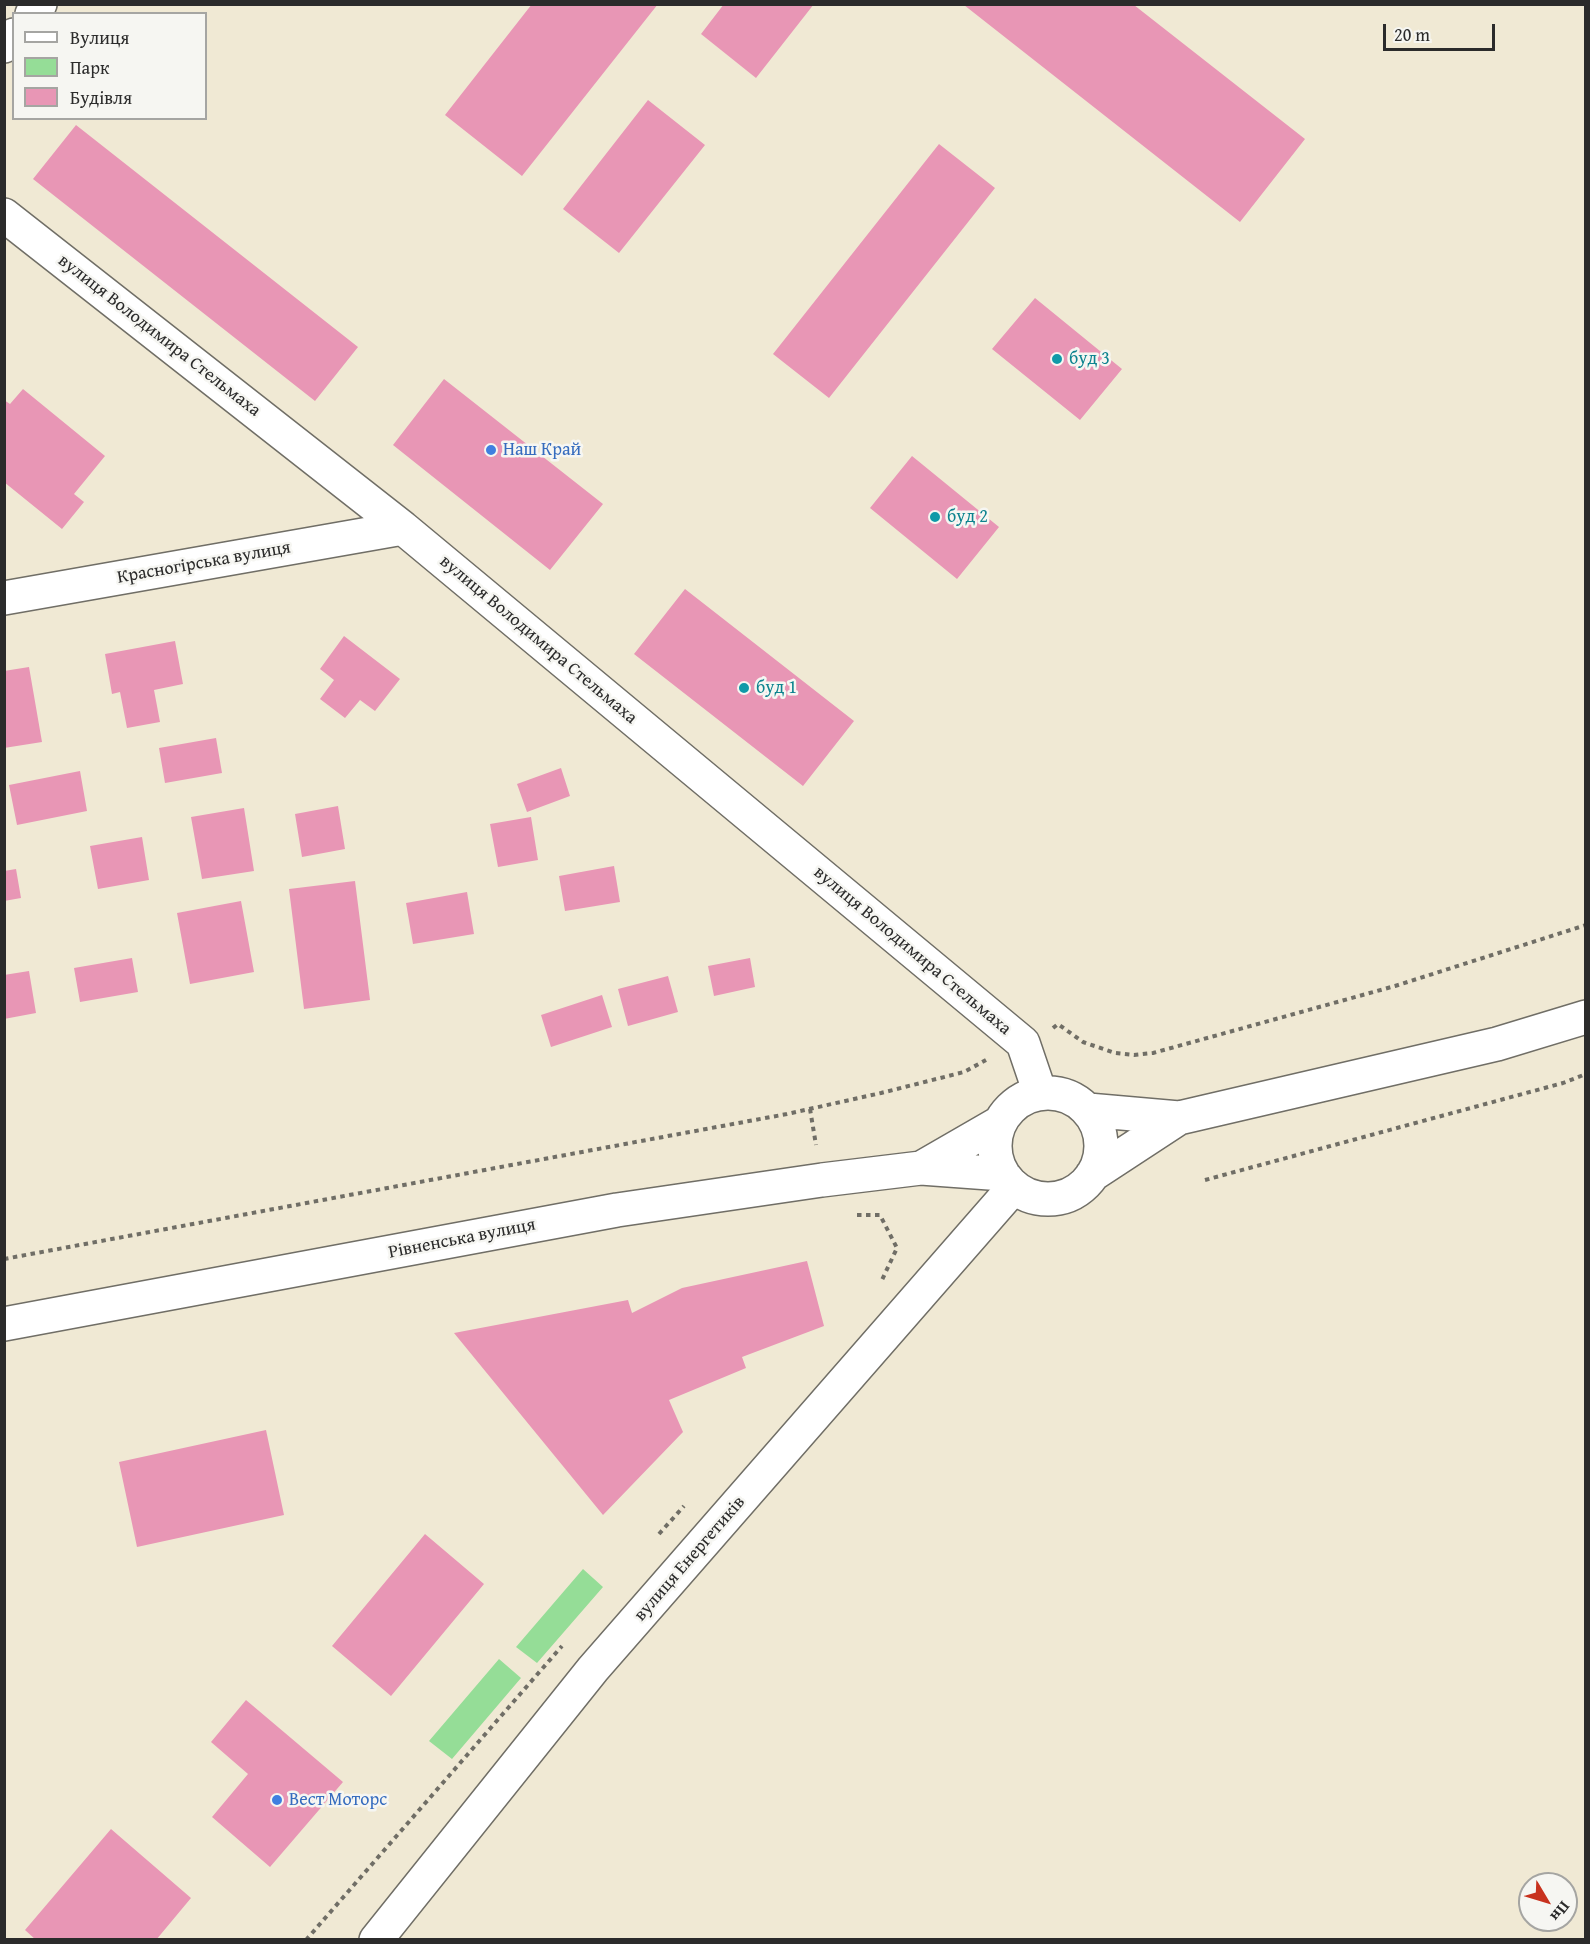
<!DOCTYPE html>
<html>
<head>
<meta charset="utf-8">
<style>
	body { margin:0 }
	#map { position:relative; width:1590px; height:1944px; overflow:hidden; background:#f0e9d4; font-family:"Gentium Book Plus",serif }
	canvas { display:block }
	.frame { position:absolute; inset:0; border:6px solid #2b2b2b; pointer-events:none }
	.legend { position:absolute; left:12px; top:12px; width:195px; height:108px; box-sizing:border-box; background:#f6f6f2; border:2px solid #a5a5a2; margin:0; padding:8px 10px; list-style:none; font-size:18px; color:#2b2b2b }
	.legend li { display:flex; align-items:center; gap:12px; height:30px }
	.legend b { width:30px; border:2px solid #a5a5a2 }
	.north { position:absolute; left:1518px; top:1872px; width:60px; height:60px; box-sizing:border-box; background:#f6f6f2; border:2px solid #a5a5a2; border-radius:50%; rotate:128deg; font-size:16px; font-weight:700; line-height:24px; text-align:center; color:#2b2b2b }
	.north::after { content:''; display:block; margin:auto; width:21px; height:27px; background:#c8321e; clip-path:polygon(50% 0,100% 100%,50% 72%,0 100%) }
	.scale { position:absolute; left:1383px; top:24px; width:112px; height:27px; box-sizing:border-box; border:3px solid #2b2b2b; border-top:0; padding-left:8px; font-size:18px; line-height:21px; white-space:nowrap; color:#2b2b2b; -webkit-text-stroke:4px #f6f6f2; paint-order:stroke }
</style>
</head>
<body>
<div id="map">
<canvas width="1590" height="1944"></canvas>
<div class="frame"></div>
<ul class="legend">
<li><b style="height:8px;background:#fff"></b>Вулиця</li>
<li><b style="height:16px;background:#95dd97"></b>Парк</li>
<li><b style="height:16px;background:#e896b5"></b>Будівля</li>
</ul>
<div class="north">Пн</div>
<div class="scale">20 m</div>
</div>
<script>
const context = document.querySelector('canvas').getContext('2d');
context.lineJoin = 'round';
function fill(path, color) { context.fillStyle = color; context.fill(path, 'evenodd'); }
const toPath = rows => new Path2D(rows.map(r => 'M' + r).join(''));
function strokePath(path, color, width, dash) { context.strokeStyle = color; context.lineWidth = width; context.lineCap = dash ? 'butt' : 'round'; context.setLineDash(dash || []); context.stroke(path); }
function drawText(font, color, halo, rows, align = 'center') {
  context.font = font + ' "Gentium Book Plus",serif'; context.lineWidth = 5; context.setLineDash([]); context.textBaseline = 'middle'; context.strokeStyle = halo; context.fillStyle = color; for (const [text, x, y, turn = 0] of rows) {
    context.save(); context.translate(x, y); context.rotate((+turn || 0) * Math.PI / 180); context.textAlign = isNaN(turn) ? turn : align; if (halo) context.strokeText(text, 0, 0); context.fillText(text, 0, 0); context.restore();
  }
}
const green = toPath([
	[583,1569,603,1587,537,1663,516,1647],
	[499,1659,521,1678,452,1759,429,1741]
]);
const building = toPath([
	[532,4,658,4,522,176,445,115],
	[724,4,814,4,756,78,701,34],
	[964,5,1134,5,1305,139,1240,222],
	[648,100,705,145,619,253,563,209],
	[76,125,358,347,315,401,33,179],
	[939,144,995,188,829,398,773,354],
	[1035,298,1122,369,1080,420,992,349],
	[444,379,603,504,550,570,393,445],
	[23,389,105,456,74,494,84,502,62,529,4,482,4,400,10,404],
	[912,456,999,527,957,579,870,508],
	[685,589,854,721,803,786,634,654],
	[344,636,400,679,375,711,360,700,345,718,320,699,334,680,320,669],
	[175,641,183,684,154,690,160,722,127,728,120,692,112,694,105,654],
	[29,667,42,742,4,748,4,671],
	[216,738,222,773,165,783,159,748],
	[561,768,570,796,527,812,517,784],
	[80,771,87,811,17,825,9,785],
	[338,806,345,849,302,857,295,814],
	[244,808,254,871,202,879,191,817],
	[531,817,538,860,498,867,490,824],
	[142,837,149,880,98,889,90,846],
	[614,866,620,902,565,911,559,876],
	[16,869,21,898,4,901,4,871],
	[355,881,370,1000,304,1009,289,889],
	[467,892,474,934,413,944,406,903],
	[241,901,254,972,190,984,177,913],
	[132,958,138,992,80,1002,74,968],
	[750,958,755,987,714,996,708,966],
	[29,971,36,1013,4,1019,4,975],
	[668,976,678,1012,628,1026,618,989],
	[602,995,612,1027,551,1047,541,1015],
	[807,1261,824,1326,742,1357,746,1368,669,1400,683,1432,603,1515,454,1333,628,1300,632,1313,682,1288],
	[266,1430,284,1515,137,1547,119,1462],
	[425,1534,484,1584,391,1696,332,1646],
	[246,1700,343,1782,270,1867,212,1817,248,1774,211,1742],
	[111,1829,191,1898,156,1940,36,1940,25,1930]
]);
const path = toPath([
	[1053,1028,1058,1024,1083,1042,1115,1053,1134,1055,1153,1053,1395,986,1586,925],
	[810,1109,816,1145],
	[1205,1180,1563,1083,1586,1074],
	[857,1215,880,1215,897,1248,881,1282],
	[4,1259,787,1114,881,1093,964,1072,986,1060],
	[659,1534,684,1506],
	[306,1940,562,1646]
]);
const minor = toPath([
	[32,14,40,4],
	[4,46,14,35],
	[4,215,403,528,1023,1043,1040,1093],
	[4,598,403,528],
	[376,1940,593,1669,1014,1187]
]);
const major = toPath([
	'995 1146a53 53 0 1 1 106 0a53 53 0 1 1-106 0Z',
	[1088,1110,1179,1118,1497,1044,1586,1017],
	[921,1168,999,1123],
	[1092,1175,1179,1118],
	[4,1324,617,1210,822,1180,921,1168,1003,1174]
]);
const markers = [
	[1057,359,6,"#0f9aa8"],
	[491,450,6,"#3f7fe0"],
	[935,517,6,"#0f9aa8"],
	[744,688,6,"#0f9aa8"],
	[277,1800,6,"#3f7fe0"]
];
const streetNames = [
	["вулиця Володимира Стельмаха",159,336,38],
	["Красногірська вулиця",204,563,-10],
	["вулиця Володимира Стельмаха",538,640,40],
	["вулиця Володимира Стельмаха",912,951,40],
	["Рівненська вулиця",462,1239,-11],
	["вулиця Енергетиків",690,1559,-49]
];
const cultureNames = [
	["буд 3",1069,359],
	["буд 2",947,517],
	["буд 1",756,688]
];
const shopNames = [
	["Наш Край",503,450],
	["Вест Моторс",289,1800]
];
fill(green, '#95dd97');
fill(building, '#e896b5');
strokePath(minor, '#706e66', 36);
strokePath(major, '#706e66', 36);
strokePath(path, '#706e66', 4, [4.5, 4.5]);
strokePath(minor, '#fff', 33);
strokePath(major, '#fff', 33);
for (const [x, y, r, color] of markers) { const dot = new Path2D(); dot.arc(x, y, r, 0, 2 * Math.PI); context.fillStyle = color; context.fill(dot); strokePath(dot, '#f6f6f2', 2); }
drawText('18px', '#2b2b2b', '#f6f6f2', streetNames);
drawText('18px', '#0d838f', '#f6f6f2', cultureNames, 'left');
drawText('18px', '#366cbe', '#f6f6f2', shopNames, 'left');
</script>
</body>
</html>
